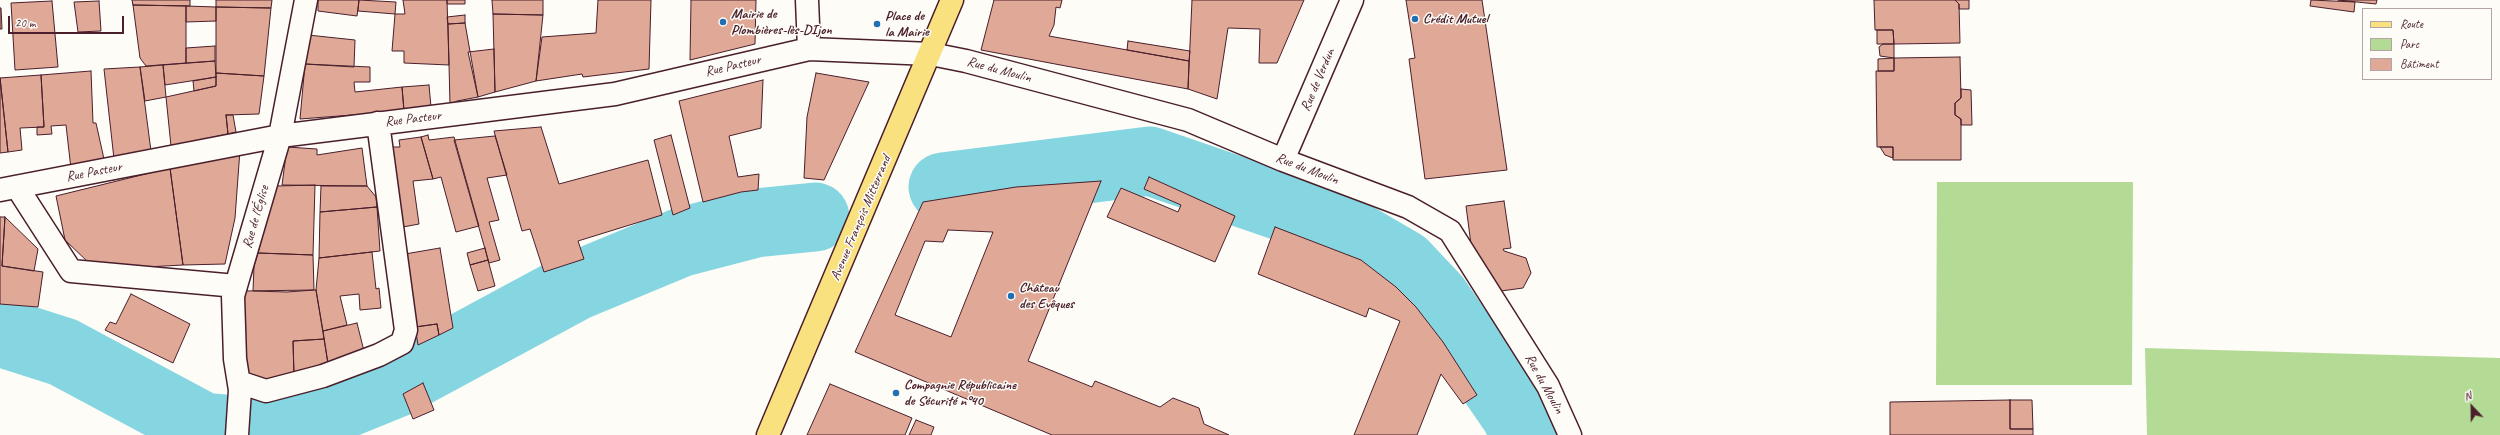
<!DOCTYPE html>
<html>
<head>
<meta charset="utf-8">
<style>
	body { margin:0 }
	#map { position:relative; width:2500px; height:435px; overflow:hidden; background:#fdfcf7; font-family:Caveat,sans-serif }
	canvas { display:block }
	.legend { position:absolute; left:2362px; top:8px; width:130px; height:72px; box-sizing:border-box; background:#fdfcf7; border:1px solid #b5a4a5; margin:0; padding:5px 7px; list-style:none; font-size:12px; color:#4a1f2b }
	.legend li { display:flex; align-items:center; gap:8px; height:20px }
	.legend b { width:20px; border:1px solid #b5a4a5 }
	.north { position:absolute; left:2452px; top:387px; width:40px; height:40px; -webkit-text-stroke:3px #fdfcf7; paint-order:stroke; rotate:338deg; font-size:11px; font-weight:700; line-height:16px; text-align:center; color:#4a1f2b }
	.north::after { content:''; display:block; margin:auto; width:14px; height:18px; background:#4a1f2b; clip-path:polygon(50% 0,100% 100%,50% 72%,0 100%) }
	.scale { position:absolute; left:8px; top:16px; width:116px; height:18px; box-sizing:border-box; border:2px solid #4a1f2b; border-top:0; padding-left:5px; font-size:12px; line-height:14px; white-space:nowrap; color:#4a1f2b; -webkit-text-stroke:3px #fdfcf7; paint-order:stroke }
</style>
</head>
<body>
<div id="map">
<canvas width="2500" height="435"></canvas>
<ul class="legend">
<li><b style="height:5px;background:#fae180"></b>Route</li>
<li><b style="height:11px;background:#b4db96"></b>Parc</li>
<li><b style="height:11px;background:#e0a997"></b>Bâtiment</li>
</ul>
<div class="north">N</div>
<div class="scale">20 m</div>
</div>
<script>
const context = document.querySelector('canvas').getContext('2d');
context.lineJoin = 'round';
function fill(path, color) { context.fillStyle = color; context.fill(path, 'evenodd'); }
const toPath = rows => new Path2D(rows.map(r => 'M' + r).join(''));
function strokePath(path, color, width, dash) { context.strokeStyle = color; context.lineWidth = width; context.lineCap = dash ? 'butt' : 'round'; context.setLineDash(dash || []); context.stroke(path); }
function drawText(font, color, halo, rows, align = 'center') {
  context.font = font + ' Caveat,sans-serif'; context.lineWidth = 3; context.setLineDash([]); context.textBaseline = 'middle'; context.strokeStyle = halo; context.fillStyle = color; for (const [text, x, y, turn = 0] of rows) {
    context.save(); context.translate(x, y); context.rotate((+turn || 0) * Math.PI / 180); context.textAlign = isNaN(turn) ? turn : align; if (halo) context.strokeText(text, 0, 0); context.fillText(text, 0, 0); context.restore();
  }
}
const green = toPath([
	[1937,182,2133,182,2132,385,1936,385],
	[2145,348,2500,358,2500,435,2147,435]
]);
const river = toPath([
	[943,187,1150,161,1336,225,1403,264,1436,299,1515,414,1526,435],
	[0,332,63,352,203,427,273,433,398,382,576,286,682,242,755,223,815,217]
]);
const building = toPath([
	[132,0,190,0,190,6,133,5,132,0],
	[216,0,272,0,271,8,216,7,216,0],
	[318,0,359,0,357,16,318,11,318,0],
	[359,0,396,2,395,14,358,11,359,0],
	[403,0,447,0,449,65,404,63,404,51,392,51,395,14,405,14,403,0],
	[447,0,465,0,465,4,447,4,447,0],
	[492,0,543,0,543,15,493,14,492,0],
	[598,0,651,0,649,69,583,77,582,74,536,81,542,37,596,33,598,0],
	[691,0,756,0,755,44,690,60,691,0],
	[994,0,1062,0,1060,8,1056,7,1054,25,1049,36,1189,61,1188,89,981,50,994,0],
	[1192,0,1304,0,1277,63,1259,63,1260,29,1228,28,1217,99,1188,89,1192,0],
	[1406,0,1482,0,1507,170,1425,179,1409,59,1415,58,1406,0],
	[1874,0,1955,0,1959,4,1960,43,1894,44,1893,30,1875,30,1874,0],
	[1955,0,1969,0,1969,9,1959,9,1959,4,1955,0],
	[2311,0,2355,2,2354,12,2310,6,2311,0],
	[2338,0,2377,0,2376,4,2338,0],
	[52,1,58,67,15,70,11,3,52,1],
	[99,1,101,31,78,32,74,2,99,1],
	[133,5,186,6,186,63,146,66,140,58,133,5],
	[186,6,216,7,216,21,186,22,186,6],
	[216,7,271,8,264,76,216,73,216,7],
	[0,8,1,8,2,29,0,29,0,8],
	[493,14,543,15,536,81,495,92,493,14],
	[465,15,465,23,448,24,447,17,465,15],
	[465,23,478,97,457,101,450,105,448,24,465,23],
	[1877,30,1893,30,1894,44,1877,44,1877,30],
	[308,35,355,40,354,67,305,64,308,35],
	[1128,41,1190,51,1189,61,1127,50,1128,41],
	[1883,44,1894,44,1894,58,1880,56,1879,47,1883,44],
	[215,46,215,61,186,63,186,48,215,46],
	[494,49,495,92,478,97,468,52,494,49],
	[1960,57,1961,98,1955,103,1955,115,1961,119,1961,160,1893,160,1893,147,1877,147,1876,71,1894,71,1894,58,1960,57],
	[1894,58,1894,71,1878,71,1878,59,1894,58],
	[215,61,216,77,165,85,163,65,215,61],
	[305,64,370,67,370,82,354,82,355,92,402,87,404,111,300,119,305,64],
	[163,65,166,97,145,101,140,67,163,65],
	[140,67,151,151,114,159,104,69,140,67],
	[91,71,93,123,96,123,104,159,71,169,66,125,51,126,52,134,37,135,37,127,44,127,41,75,91,71],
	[216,73,264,76,259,114,226,115,228,134,171,146,166,97,216,86,216,73],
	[816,73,869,82,824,180,804,178,807,117,816,73],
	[41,75,44,127,20,128,22,150,8,152,0,78,41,75],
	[216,77,216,86,194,91,193,81,216,77],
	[0,78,8,152,0,153,0,78],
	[763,80,761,128,729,136,738,177,759,174,758,190,741,192,703,202,679,101,763,80],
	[429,85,431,107,404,111,402,87,429,85],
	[1961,89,1971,90,1972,125,1961,125,1961,119,1955,115,1955,103,1961,98,1961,89],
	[226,115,233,115,236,132,228,134,226,115],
	[541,127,559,184,648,160,662,215,578,241,584,259,544,272,530,229,522,231,494,131,541,127],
	[428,135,429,140,454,137,479,226,456,232,441,177,433,179,421,137,428,135],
	[671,135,690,208,673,215,654,140,671,135],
	[495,136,507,175,487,178,499,220,489,222,500,260,489,263,454,140,495,136],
	[421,137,433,179,413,181,419,224,403,227,392,147,400,147,399,140,421,137],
	[287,147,317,149,317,155,362,148,367,186,282,185,287,147],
	[1880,147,1893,147,1893,158,1885,155,1880,147],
	[240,150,235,218,225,264,183,265,170,168,240,150],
	[170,168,183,265,128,268,89,263,65,240,56,196,170,168],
	[1149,177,1235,216,1215,262,1107,217,1121,188,1178,212,1181,205,1144,189,1149,177],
	[1101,181,1028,361,1092,387,1095,381,1160,407,1173,398,1199,408,1204,424,1229,435,1052,435,855,352,923,202,1016,187,1101,181],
	[948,230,993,232,951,337,895,315,925,241,943,242,948,230],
	[315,185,313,255,258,253,276,186,315,185],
	[321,186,367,186,376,197,377,207,320,212,321,186],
	[1504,201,1511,248,1503,249,1504,251,1526,258,1531,273,1523,288,1501,291,1472,252,1466,206,1504,201],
	[377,207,380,251,319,258,320,212,377,207],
	[0,217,5,217,2,266,43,272,38,307,0,304,0,217],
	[5,217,38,249,34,271,2,266,5,217],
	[1275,227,1361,260,1396,287,1416,307,1443,342,1477,395,1463,404,1441,374,1417,435,1354,435,1400,321,1369,308,1366,317,1258,274,1275,227],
	[440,248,453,328,439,335,437,324,415,327,405,254,440,248],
	[485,248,488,260,470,265,467,253,485,248],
	[372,252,376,289,379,288,381,308,360,310,359,294,340,296,347,325,323,331,316,290,319,258,372,252],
	[258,253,313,255,314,290,287,292,253,291,254,266,258,253],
	[488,260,495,286,478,291,470,265,488,260],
	[316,290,324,339,293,341,294,375,258,382,243,370,242,291,316,290],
	[131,294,190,324,173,363,105,330,110,322,116,324,131,294],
	[357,323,365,355,329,370,323,331,357,323],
	[437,324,439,335,418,345,415,327,437,324],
	[324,339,329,370,294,375,293,341,324,339],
	[423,383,434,410,413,419,403,394,423,383],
	[830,384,912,418,905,435,807,435,830,384],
	[2010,400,2010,429,2033,429,2033,435,1890,435,1890,402,2010,400],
	[2010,400,2032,400,2033,429,2010,429,2010,400],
	[916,420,934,427,931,435,909,435,916,420]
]);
const minor = toPath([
	[807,0,809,49],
	[1283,160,1352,0],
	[17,187,71,271,236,286],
	[0,190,280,136,615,94,809,49,931,54,966,61,1188,120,1283,160,1408,207,1450,231,1548,386,1570,435],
	[239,382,266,391,323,376,379,355,402,343,406,330,378,123],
	[237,435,240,390,235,359,233,296,280,136,306,0]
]);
const major = toPath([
	[768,435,952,0]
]);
const markers = [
	[1415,19,4,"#1f6fb2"],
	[723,22,4,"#1f6fb2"],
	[877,24,4,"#1f6fb2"],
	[1011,296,4,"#1f6fb2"],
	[896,393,4,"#1f6fb2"]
];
const poiNames = [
	["Mairie de",731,14],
	["Plombières-lès-DIjon",731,30],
	["Place de",885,16],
	["la Mairie",885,32],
	["Crédit Mutuel",1423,19],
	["Château",1019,288],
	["des Evêques",1019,304],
	["Compagnie Républicaine",904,385],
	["de Sécurité n°40",904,401]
];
const streetNames = [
	["Rue Pasteur",733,66,-13],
	["Rue du Moulin",999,70,15],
	["Rue de Verdun",1318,80,-67],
	["Rue Pasteur",413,119,-7],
	["Rue du Moulin",1307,169,21],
	["Rue Pasteur",94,172,-11],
	["Rue de l'Église",256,217,-74],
	["Avenue François Mitterrand",861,218,-67],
	["Rue du Moulin",1544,384,61]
];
fill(green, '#b4db96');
strokePath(river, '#86d6e1', 69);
fill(building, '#e0a997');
strokePath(building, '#4a1f2b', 1);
strokePath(minor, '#4a1f2b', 25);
strokePath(major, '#4a1f2b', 25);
strokePath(minor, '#fdfcf7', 22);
strokePath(major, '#fae180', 22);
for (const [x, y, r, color] of markers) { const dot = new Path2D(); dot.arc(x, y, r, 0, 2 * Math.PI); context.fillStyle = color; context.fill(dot); strokePath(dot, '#fdfcf7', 1.5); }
drawText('bold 14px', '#4a1f2b', '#fdfcf7', poiNames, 'left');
drawText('14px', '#4a1f2b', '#fdfcf7', streetNames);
</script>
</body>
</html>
